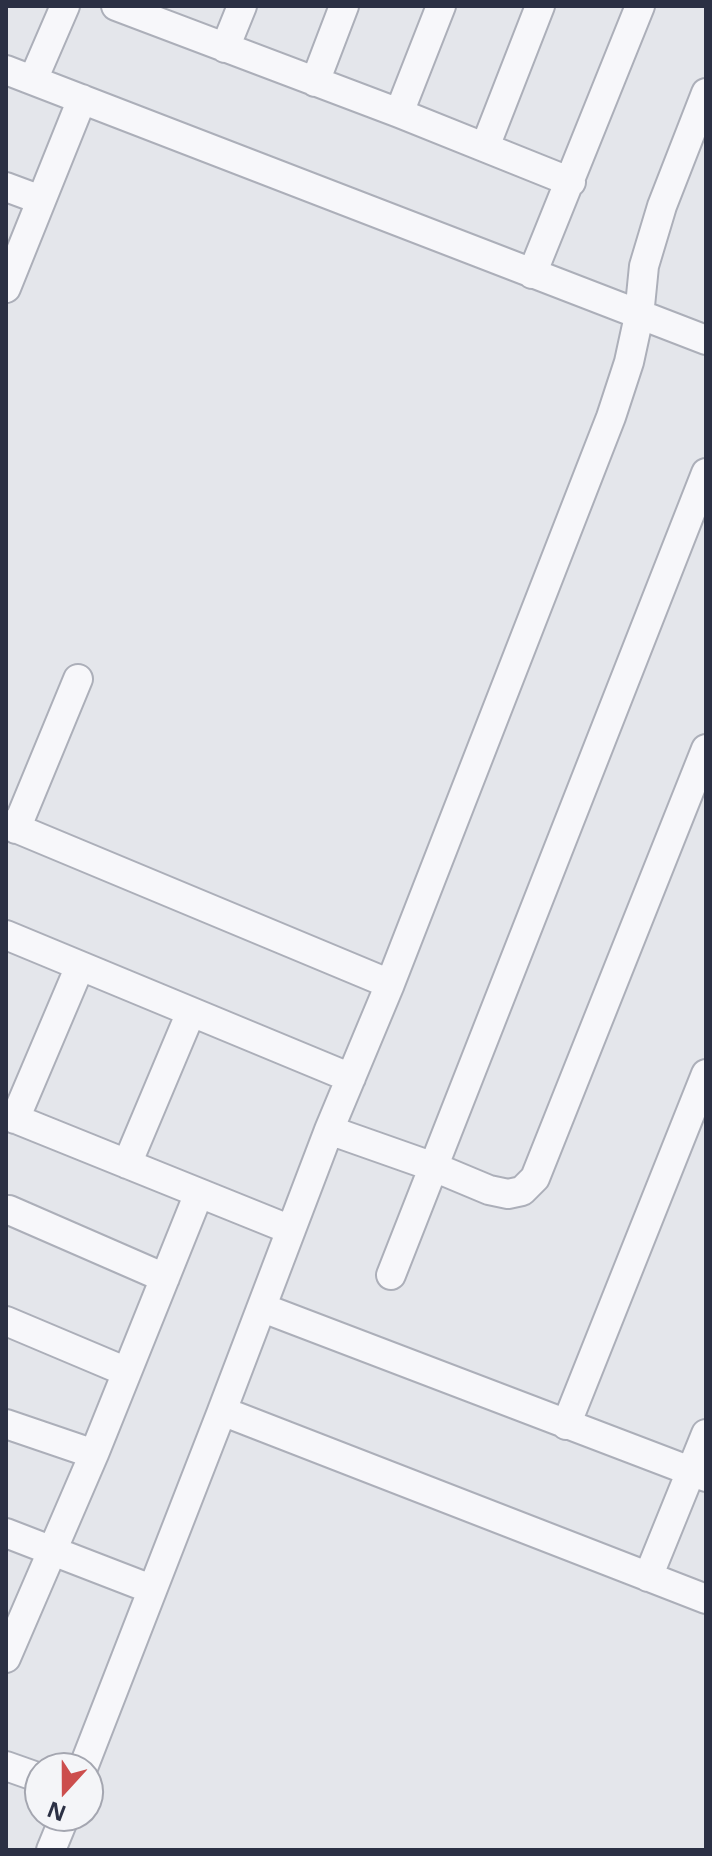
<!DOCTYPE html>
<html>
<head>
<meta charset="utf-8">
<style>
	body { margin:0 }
	#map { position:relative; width:712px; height:1856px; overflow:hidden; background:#e4e6eb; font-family:"Noto Sans",sans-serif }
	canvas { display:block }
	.frame { position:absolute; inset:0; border:8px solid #2b3044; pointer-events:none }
	.north { position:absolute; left:24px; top:1752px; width:80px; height:80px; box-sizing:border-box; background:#f4f5f8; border:2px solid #a4a6b0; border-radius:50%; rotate:201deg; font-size:22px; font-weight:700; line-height:32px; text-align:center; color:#2b3044 }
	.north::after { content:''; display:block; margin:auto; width:28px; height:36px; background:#cc4e4d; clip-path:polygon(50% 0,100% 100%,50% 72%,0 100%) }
</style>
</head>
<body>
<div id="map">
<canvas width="712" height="1856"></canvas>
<div class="frame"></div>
<div class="north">N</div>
</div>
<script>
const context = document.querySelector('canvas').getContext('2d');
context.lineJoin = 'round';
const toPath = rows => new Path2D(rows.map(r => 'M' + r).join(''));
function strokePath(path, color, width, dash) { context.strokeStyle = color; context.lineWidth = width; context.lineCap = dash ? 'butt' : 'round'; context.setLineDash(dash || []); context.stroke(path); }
const minor = toPath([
	[116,6,399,113,571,182],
	[225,48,242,6],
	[6,70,706,340],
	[33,80,65,6],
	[315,82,344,6],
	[706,93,662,206,644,266,639,316,629,362,611,417,390,984,329,1130,222,1411,706,1599],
	[399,113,441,6],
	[485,147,540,6],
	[6,187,41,200],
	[532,274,640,6],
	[6,288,82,99],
	[6,824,390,984],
	[16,829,78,679],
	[6,935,351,1078],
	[6,1115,291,1230],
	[15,1119,80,966],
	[329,1130,434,1167,489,1190,508,1194,522,1191,535,1178,706,749],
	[127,1164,191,1012],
	[9,1210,165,1278],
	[391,1275,706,473],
	[263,1308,706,1477],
	[6,1321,127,1372],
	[6,1424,94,1454],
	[566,1425,706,1074],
	[6,1533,151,1589],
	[648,1577,706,1434],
	[6,1658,94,1454,199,1193],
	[6,1766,40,1778],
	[83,1768,222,1411],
	[51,1850,65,1816]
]);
strokePath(minor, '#acafb9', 32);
strokePath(minor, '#f7f7fa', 28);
</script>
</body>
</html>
